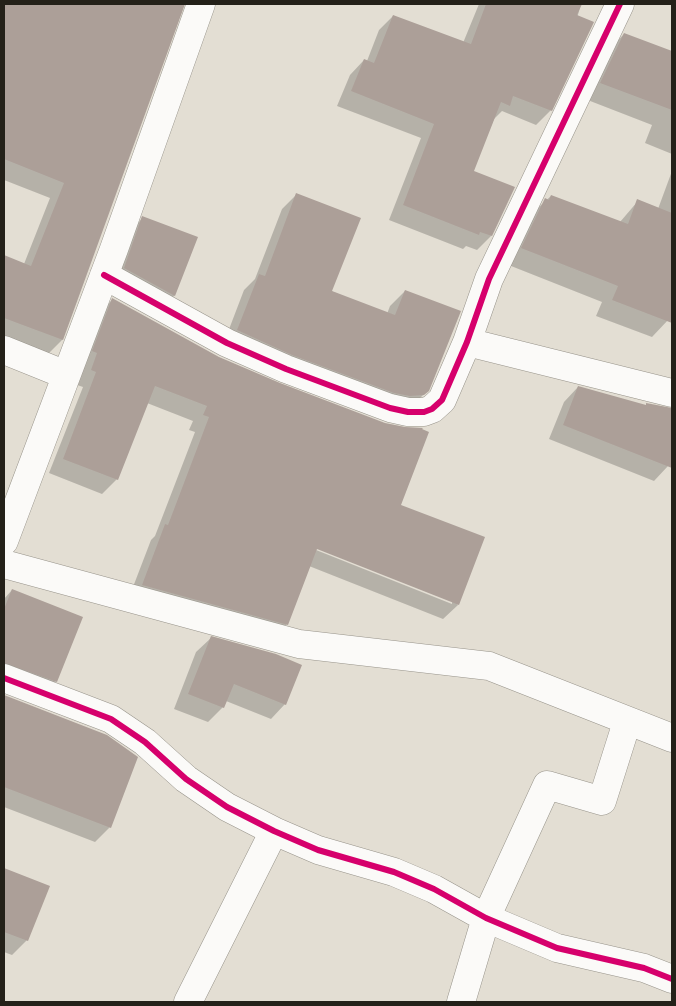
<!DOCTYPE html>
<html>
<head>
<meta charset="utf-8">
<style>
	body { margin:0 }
	#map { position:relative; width:676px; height:1006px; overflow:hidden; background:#e3ded3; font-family:Lora,serif }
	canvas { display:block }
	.frame { position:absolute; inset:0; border:5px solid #242119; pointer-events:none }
</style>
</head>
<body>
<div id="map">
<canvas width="676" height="1006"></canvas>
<div class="frame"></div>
</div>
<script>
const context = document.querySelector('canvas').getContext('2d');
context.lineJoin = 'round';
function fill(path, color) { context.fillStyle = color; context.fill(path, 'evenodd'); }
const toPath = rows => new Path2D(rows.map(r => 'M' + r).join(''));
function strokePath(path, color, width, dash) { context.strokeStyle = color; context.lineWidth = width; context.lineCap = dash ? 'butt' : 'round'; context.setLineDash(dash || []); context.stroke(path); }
const shadow = toPath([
	[4,4,183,4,62,340,47,355,4,338,4,257,24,264,50,198,4,180],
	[479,4,581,4,551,110,536,125,502,111,494,119,472,172,491,236,477,250,466,246,463,249,389,220,421,138,337,106,350,75,364,60,367,61,379,30,393,16,463,43],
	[624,34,672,53,672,154,645,143,652,125,585,99,608,51],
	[672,171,672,321,669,319,652,337,596,316,602,302,506,264,529,216,551,196,620,222,638,201,658,209],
	[297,194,331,291,387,314,390,306,405,291,428,390,413,405,223,345,244,290,255,279,282,209],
	[143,218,196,238,174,296,159,310,110,283,128,232],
	[113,299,399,506,458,605,443,619,309,566,287,624,272,639,128,600,151,540,155,536,195,432,189,430,193,421,147,403,117,479,102,494,49,473,83,387,77,385,98,314],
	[312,546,452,601,452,604,311,548],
	[578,387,645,406,647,404,672,409,672,457,668,466,654,481,549,439,564,402],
	[12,590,56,681,42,696,4,681,4,599],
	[211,638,285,704,271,719,226,701,223,707,208,722,174,709,196,652],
	[4,696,107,737,110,827,95,842,4,807],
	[4,869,48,887,27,940,12,955,4,952]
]);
const building = toPath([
	[4,4,185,4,63,340,4,318,4,255,31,266,64,183,4,159],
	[486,4,582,4,577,15,594,22,552,111,513,96,510,106,501,102,474,171,515,187,492,236,480,232,479,235,403,205,434,124,351,91,364,59,374,63,393,15,471,44],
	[624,33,672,51,672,110,600,83],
	[296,193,361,218,332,291,395,315,405,290,461,311,429,391,424,395,410,396,394,393,292,355,237,330,259,274,265,276],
	[551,195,628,224,637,199,672,213,672,323,612,300,618,286,521,248,545,198,549,200],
	[142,216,198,237,175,296,124,268],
	[112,298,219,357,280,383,385,423,405,427,423,428,422,429,429,432,401,505,485,537,459,605,317,549,288,625,142,585,165,524,168,525,209,417,203,415,207,406,155,386,118,480,63,459,96,372,91,370,97,353,92,351],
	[578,386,646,405,646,403,672,408,672,468,563,425],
	[12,589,83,617,57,682,4,663,4,609],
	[211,636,276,654,302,665,286,705,234,684,224,708,188,694],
	[4,695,107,735,138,757,111,828,4,787],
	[4,868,50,886,28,941,4,932]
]);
const minor = toPath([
	[104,275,227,343,286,369,390,408,408,412,424,412,432,409,442,400,467,342,489,279,620,4],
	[467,342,672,393],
	[4,350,66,375],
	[4,541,114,249,201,4],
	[4,564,299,644,489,666,672,738],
	[4,678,111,719,145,742,186,779,227,807,274,831,318,850,394,872,434,889,486,918,557,948,644,968,672,979],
	[188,1002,274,831],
	[461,1002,486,918,547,785,602,801,627,722]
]);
const cycleway = toPath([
	[104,275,227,343,286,369,390,408,408,412,424,412,432,409,442,400,467,342,489,279,620,4],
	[4,678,111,719,145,742,186,779,227,807,274,831,318,850,394,872,434,889,486,918,557,948,644,968,672,979]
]);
fill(shadow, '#0003');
fill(building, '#ac9f98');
strokePath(minor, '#97938a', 29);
strokePath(minor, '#fbfaf8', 28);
strokePath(cycleway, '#d6006c', 6);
</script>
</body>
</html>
